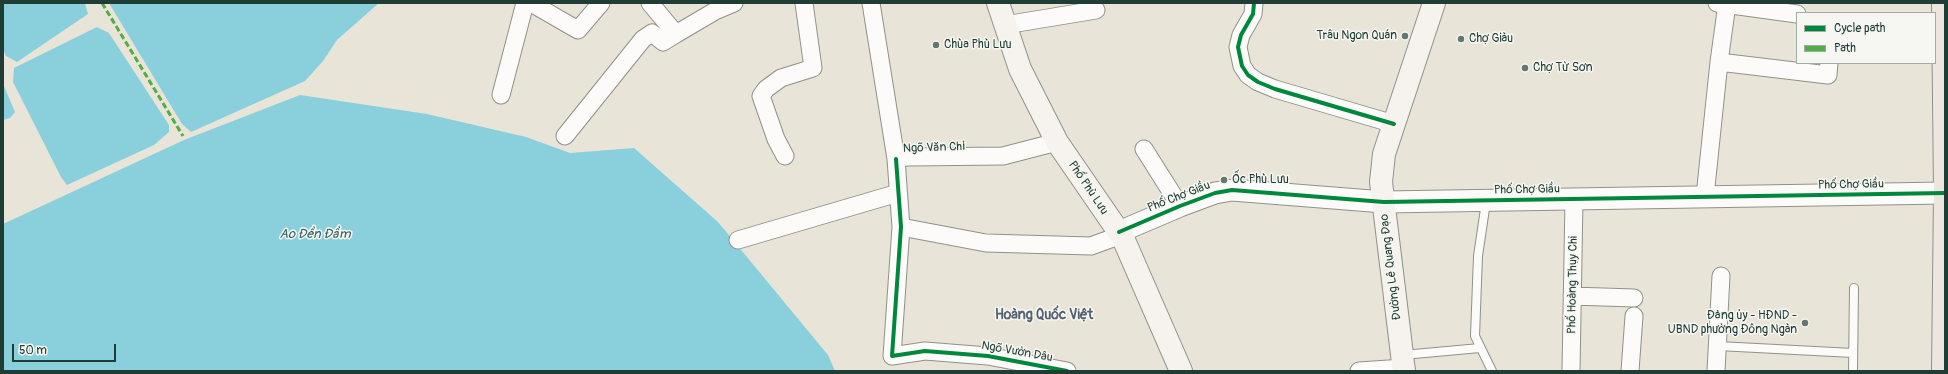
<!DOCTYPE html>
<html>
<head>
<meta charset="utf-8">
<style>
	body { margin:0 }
	#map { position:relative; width:1948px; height:374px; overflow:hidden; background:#e8e4d7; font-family:Pangolin,sans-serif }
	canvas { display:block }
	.frame { position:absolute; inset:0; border:4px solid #1f3d34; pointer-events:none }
	.legend { position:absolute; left:1796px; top:12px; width:140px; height:52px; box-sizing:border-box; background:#f6f6f2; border:1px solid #a0aca6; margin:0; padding:5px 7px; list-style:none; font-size:12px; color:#1f3d34 }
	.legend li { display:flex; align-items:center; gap:8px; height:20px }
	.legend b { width:20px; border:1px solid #a0aca6 }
	.scale { position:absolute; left:12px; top:344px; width:104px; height:18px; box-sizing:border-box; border:2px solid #1f3d34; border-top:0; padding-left:5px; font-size:12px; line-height:14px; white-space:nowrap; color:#1f3d34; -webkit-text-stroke:3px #f6f6f2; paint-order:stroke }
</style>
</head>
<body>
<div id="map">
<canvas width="1948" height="374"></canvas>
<div class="frame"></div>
<ul class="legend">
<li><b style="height:5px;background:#00873e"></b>Cycle path</li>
<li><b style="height:5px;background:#52ad45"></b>Path</li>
</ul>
<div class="scale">50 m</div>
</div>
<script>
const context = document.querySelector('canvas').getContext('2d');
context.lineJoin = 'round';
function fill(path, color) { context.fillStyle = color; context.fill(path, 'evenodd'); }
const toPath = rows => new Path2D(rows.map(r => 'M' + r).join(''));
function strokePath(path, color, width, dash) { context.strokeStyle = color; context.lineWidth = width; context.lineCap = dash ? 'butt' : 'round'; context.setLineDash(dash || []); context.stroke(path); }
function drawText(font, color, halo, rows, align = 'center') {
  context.font = font + ' Pangolin,sans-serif'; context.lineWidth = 3; context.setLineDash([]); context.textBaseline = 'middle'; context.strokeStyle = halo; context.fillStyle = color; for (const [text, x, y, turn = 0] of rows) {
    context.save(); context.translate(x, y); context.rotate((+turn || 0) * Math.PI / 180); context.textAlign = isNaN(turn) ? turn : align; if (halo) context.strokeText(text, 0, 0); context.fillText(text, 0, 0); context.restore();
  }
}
const water = toPath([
	[3,3,85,3,88,14,17,62,6,56,3,49],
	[109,3,379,3,337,40,323,61,305,81,191,132,182,124],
	[97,27,109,33,169,125,169,132,154,145,67,185,61,177,13,82,14,68],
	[3,84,15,112,10,118,3,120],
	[300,95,427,114,526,137,570,153,634,148,718,222,828,355,835,371,3,371,3,224,184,140]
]);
const service = toPath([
	[1486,202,1478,256,1475,336,1492,371],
	[1718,346,1853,353],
	[1403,355,1480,348],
	[1853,371,1854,288]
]);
const minor = toPath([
	[531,3,578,30,601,3],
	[650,3,676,34,715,11,734,3],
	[871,3,896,159,907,157,1003,156,1057,142],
	[1254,3,1253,14,1241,35,1238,47,1242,66,1248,75,1258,82,1275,89,1394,124],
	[1717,3,1797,14],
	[1727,4,1719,62,1828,75,1829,63],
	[1005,25,1096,10],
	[501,95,525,3],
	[565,136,643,39,652,33,663,42,676,34],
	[1144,149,1180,206],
	[785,156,776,139,761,96,766,89,781,78,813,68,804,3],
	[896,159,901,227,892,356,925,351,988,356,1067,371],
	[1705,196,1719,62],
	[901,227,986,243,1091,246,1121,235],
	[738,240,898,193],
	[1572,296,1634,298],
	[1359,371,1404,368],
	[1571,371,1574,199],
	[1630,371,1634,316],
	[1716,371,1721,276]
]);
const tertiary = toPath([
	[1119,232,1180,206,1215,193,1232,190,1384,202,1945,193]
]);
const secondary = toPath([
	[998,3,1020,69,1057,142,1123,238,1181,371],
	[1404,371,1381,182,1384,154,1434,3]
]);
const primary = toPath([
	[1943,371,1945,193,1943,3]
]);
const quiet = toPath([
	[102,3,183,136]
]);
const cycleway = toPath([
	[1254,3,1253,14,1241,35,1238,47,1242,66,1248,75,1258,82,1275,89,1394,124],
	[896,159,901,227,892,356,925,351,988,356,1067,371],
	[1119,232,1180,206,1215,193,1232,190,1384,202,1945,193]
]);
const markers = [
	[1405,36,4,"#65776d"],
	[1461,39,4,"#65776d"],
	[936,45,4,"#65776d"],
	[1525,68,4,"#65776d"],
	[1224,180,4,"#65776d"],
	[1805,323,4,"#65776d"]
];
const poiNames = [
	["Trâu Ngon Quán",1397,36,"right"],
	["Chợ Giàu",1469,39],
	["Chùa Phù Lưu",944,45],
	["Chợ Từ Sơn",1533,68],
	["Ốc Phù Lưu",1232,180],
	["Đảng ủy - HĐND -",1797,316,"right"],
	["UBND phường Đông Ngàn",1797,330,"right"]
];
const streetNames = [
	["Ngõ Văn Chỉ",934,148,-2],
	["Phố Chợ Giầu",1851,185,-1],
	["Phố Phù Lưu",1088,188,56],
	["Phố Chợ Giầu",1527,190,-1],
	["Phố Chợ Giầu",1179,197,-21],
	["Đường Lê Quang Đạo",1391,267,-97],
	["Phố Hoàng Thụy Chi",1573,285,-89],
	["Ngõ Vườn Dâu",1017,352,10]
];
const waterNames = [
	["Ao Đền Đầm",315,235]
];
const quarterNames = [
	["Hoàng Quốc Việt",1044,315]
];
fill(water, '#8ad0dc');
strokePath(service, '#8f928a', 10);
strokePath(minor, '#8f928a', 19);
strokePath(tertiary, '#8f928a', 23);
strokePath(secondary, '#8f928a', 24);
strokePath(primary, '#8f928a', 24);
strokePath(service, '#fcfbf9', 8);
strokePath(minor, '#fcfbf9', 17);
strokePath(tertiary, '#fcfbf9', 21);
strokePath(secondary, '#f6f2ee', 22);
strokePath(primary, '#ede6de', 22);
strokePath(quiet, '#52ad45', 3, [6, 3]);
strokePath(cycleway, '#00873e', 4);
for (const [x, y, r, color] of markers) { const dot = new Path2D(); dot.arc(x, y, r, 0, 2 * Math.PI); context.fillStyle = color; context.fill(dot); strokePath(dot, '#f6f6f2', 1.5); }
drawText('12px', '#1f3d34', '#f6f6f2', poiNames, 'left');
drawText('12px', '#1f3d34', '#f6f6f2', streetNames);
drawText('italic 13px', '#30605e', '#f6f6f2', waterNames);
drawText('bold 14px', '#546170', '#f6f6f2', quarterNames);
</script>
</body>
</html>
